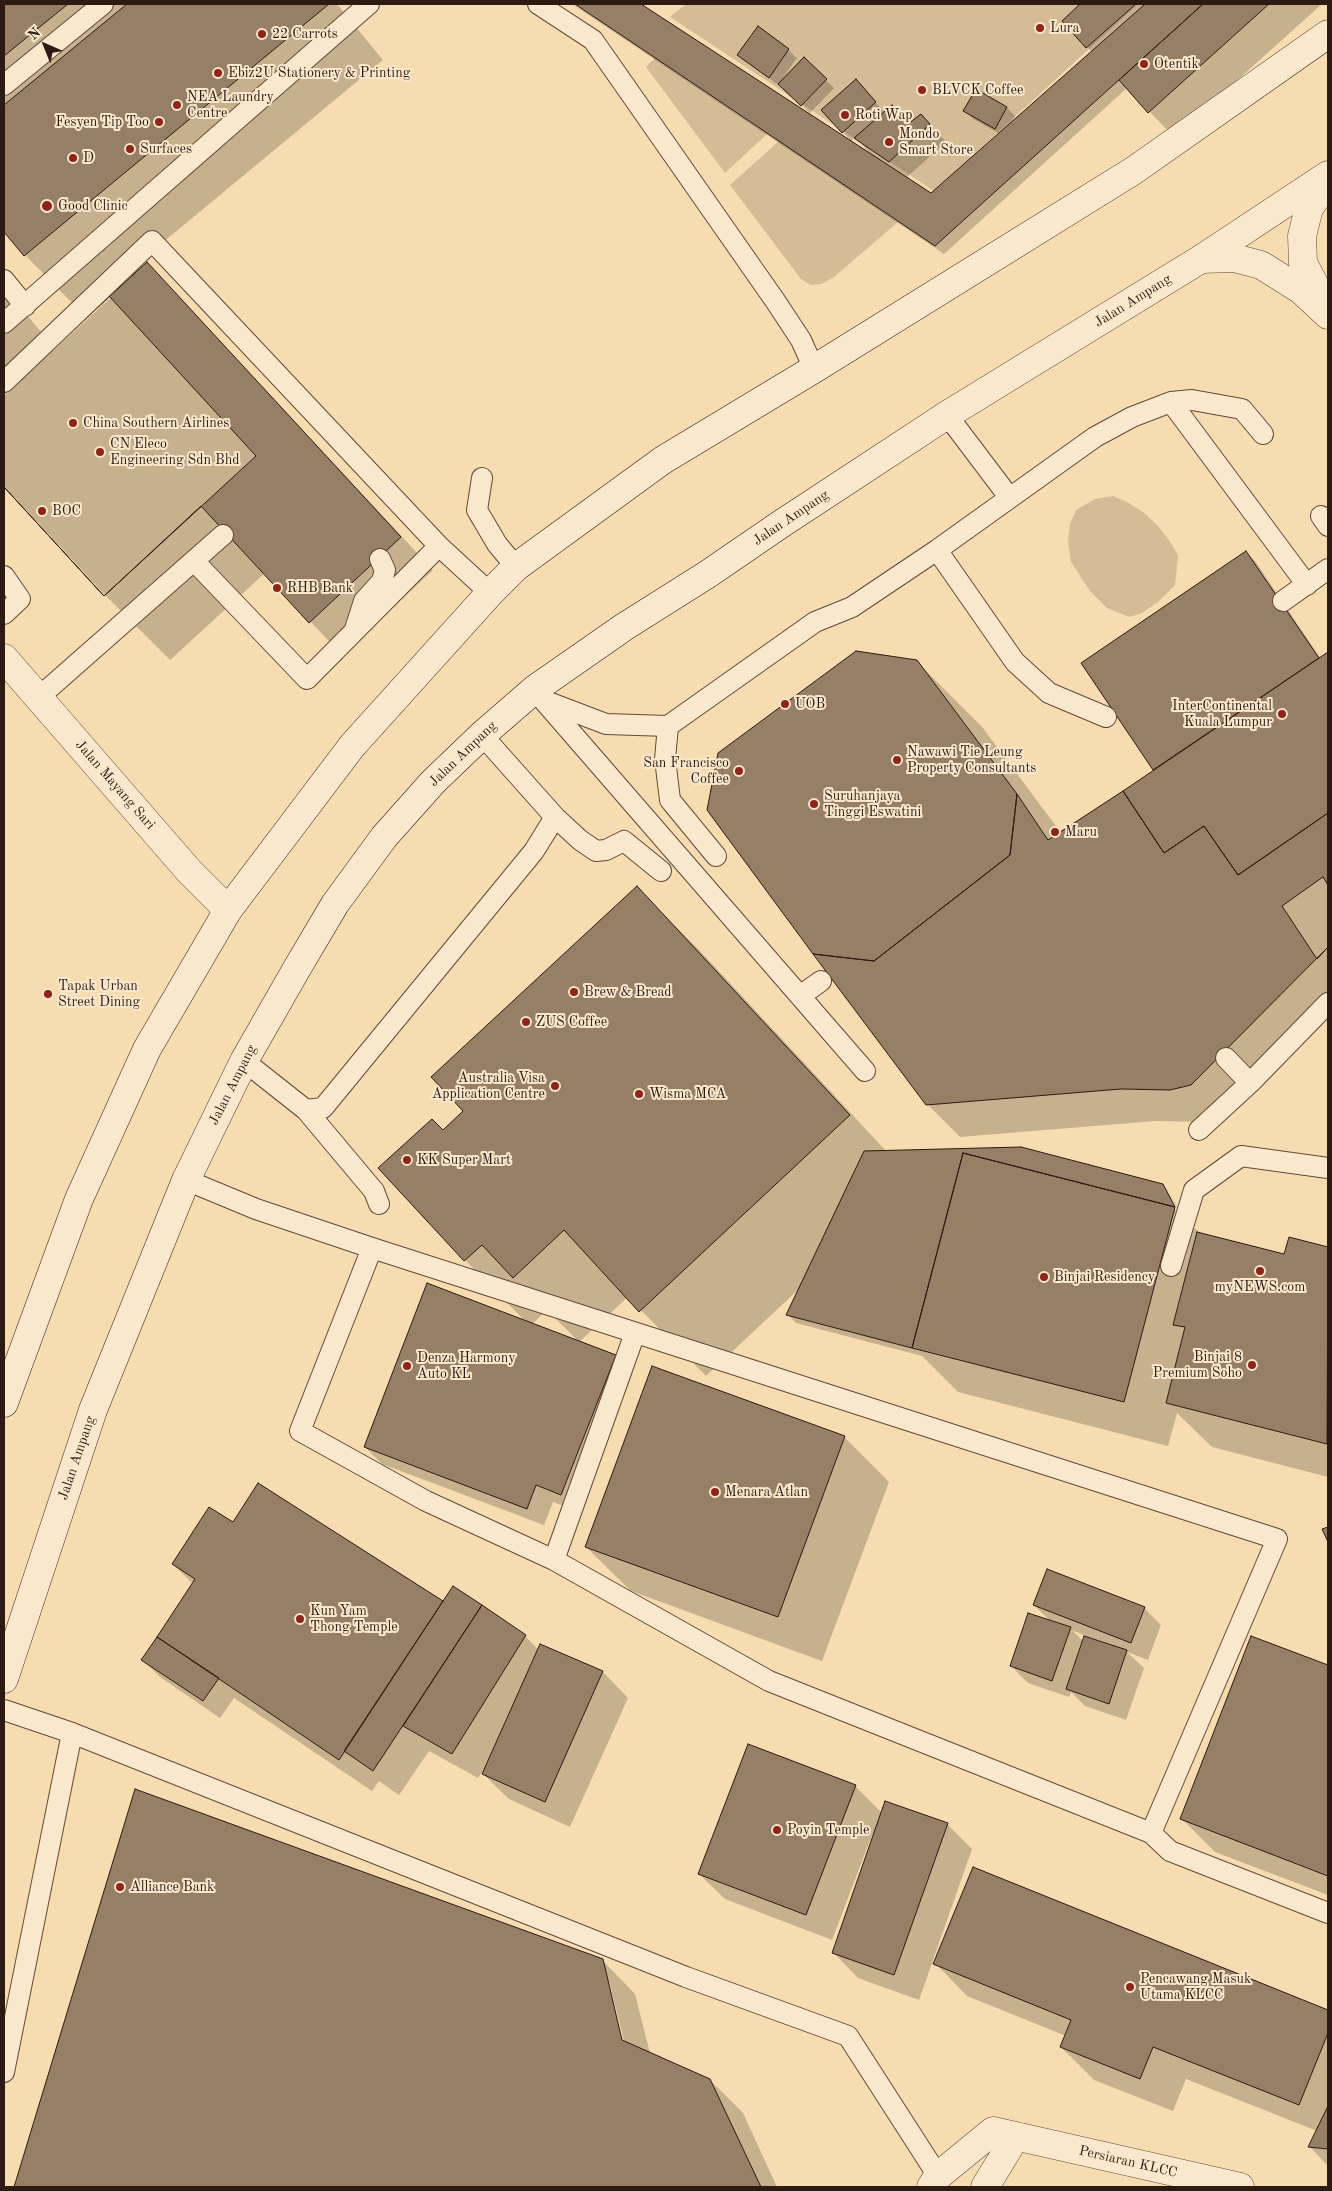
<!DOCTYPE html>
<html>
<head>
<meta charset="utf-8">
<style>
	body { margin:0 }
	#map { position:relative; width:1332px; height:2191px; overflow:hidden; background:#f8dcb1; font-family:"Old Standard TT",serif }
	canvas { display:block }
	.frame { position:absolute; inset:0; border:5px solid #2c1a13; pointer-events:none }
	.north { position:absolute; left:20px; top:20px; width:50px; height:50px; -webkit-text-stroke:4px #fae8cc; paint-order:stroke; rotate:316deg; font-size:14px; font-weight:700; line-height:20px; text-align:center; color:#2c1a13 }
	.north::after { content:''; display:block; margin:auto; width:18px; height:22px; background:#2c1a13; clip-path:polygon(50% 0,100% 100%,50% 72%,0 100%) }
</style>
</head>
<body>
<div id="map">
<canvas width="1332" height="2191"></canvas>
<div class="frame"></div>
<div class="north">N</div>
</div>
<script>
const context = document.querySelector('canvas').getContext('2d');
context.lineJoin = 'round';
function fill(path, color) { context.fillStyle = color; context.fill(path, 'evenodd'); }
const toPath = rows => new Path2D(rows.map(r => 'M' + r).join(''));
function strokePath(path, color, width, dash) { context.strokeStyle = color; context.lineWidth = width; context.lineCap = dash ? 'butt' : 'round'; context.setLineDash(dash || []); context.stroke(path); }
function drawText(font, color, halo, rows, align = 'center') {
  context.font = font + ' "Old Standard TT",serif'; context.lineWidth = 4; context.setLineDash([]); context.textBaseline = 'middle'; context.strokeStyle = halo; context.fillStyle = color; for (const [text, x, y, turn = 0] of rows) {
    context.save(); context.translate(x, y); context.rotate((+turn || 0) * Math.PI / 180); context.textAlign = isNaN(turn) ? turn : align; if (halo) context.strokeText(text, 0, 0); context.fillText(text, 0, 0); context.restore();
  }
}
const green = toPath([
	[686,4,1138,4,934,191,670,17],
	[655,58,767,134,725,173,646,67],
	[779,141,898,222,834,277,821,284,811,285,801,279,730,185],
	[1113,496,1127,502,1143,512,1159,527,1171,543,1178,556,1175,585,1158,602,1140,614,1129,617,1107,608,1090,591,1071,562,1068,541,1070,524,1076,510,1095,499]
]);
const shadow = toPath([
	[4,4,337,4,383,60,80,311,25,255,4,230],
	[572,4,639,4,872,156,855,137,851,141,823,110,864,89,885,113,910,125,921,115,946,142,906,178,932,195,1000,134,973,119,965,110,976,90,1007,108,1015,116,1010,125,1092,52,1063,21,1082,4,1322,4,1174,137,1127,88,944,254],
	[788,50,797,58,782,79,804,59,834,88,810,113,779,84,778,85,739,55],
	[147,264,179,297,433,570,342,655,265,573,170,660,105,595,4,486,4,396,10,390,8,389,4,392,4,287,55,349],
	[1246,552,1255,561,1321,659,1328,654,1328,1013,1204,1122,1155,1121,960,1137,927,1104,917,662,983,728,1061,833,1156,771,1083,663],
	[637,888,702,953,887,1152,1162,1185,1168,1191,1165,1191,1177,1213,1179,1212,1168,1191,1183,1217,1201,1234,1285,1255,1290,1239,1328,1248,1328,1477,1212,1447,1177,1413,1168,1446,958,1392,922,1356,796,1323,787,1314,800,1288,706,1376,628,1297,579,1342,615,1356,632,1374,578,1511,553,1502,544,1525,382,1464,365,1447,527,1323,465,1260,380,1169,443,1132,465,1111],
	[547,1310,579,1342,532,1324],
	[844,1437,889,1482,822,1661,631,1591,586,1547],
	[259,1485,442,1602,454,1588,525,1636,539,1650,541,1645,603,1672,628,1698,570,1827,509,1799,483,1774,486,1767,485,1767,478,1778,429,1751,399,1795,379,1781,372,1791,234,1698,220,1718,160,1677,143,1660,193,1584,173,1564,233,1524],
	[1034,1605,1144,1608,1161,1625,1148,1660,1127,1652,1144,1668,1126,1720,1085,1706,1071,1692,1069,1697,1028,1683,1011,1666,1051,1622],
	[1072,1630,1086,1636,1084,1642],
	[1252,1638,1328,1667,1328,1895,1215,1852,1182,1819],
	[855,1786,882,1813,947,1824,972,1849,919,2000,858,1978,833,1952,874,1836,872,1835,832,1940,725,1899,699,1874],
	[136,1791,602,1960,635,1994,650,2053,710,2080,743,2113,777,2187,16,2187],
	[607,1981,609,1981,625,2045,622,2046],
	[973,1869,1328,2012,1328,2166,1309,2146,1317,2131,1186,2079,1173,2111,1094,2080,1061,2047,1066,2036,967,1996,935,1963]
]);
const building = toPath([
	[4,4,68,4,4,56,4,4],
	[127,4,329,4,24,256,4,232,4,105,127,4],
	[575,4,641,4,931,193,1145,4,1203,4,935,246,575,4],
	[1080,4,1136,4,1086,48,1062,21,1080,4],
	[1203,4,1269,4,1148,113,1119,80,1203,4],
	[758,26,789,49,769,78,737,55,758,26],
	[804,57,827,79,801,106,778,84,804,57],
	[856,79,876,102,842,133,821,110,856,79],
	[976,89,1007,107,995,129,963,111,976,89],
	[892,105,909,123,921,114,930,124,889,162,854,138,892,105],
	[147,262,401,537,309,623,201,506,104,596,4,487,4,394,147,262],
	[109,296,256,456,104,596,4,487,4,394,109,296],
	[1246,551,1319,658,1153,770,1081,663,1246,551],
	[856,651,917,660,1017,794,1010,855,874,961,813,954,707,810,718,753,856,651],
	[1328,652,1328,813,1238,875,1204,826,1164,853,1123,791,1328,652],
	[1123,791,1164,853,1204,826,1238,875,1328,813,1328,947,1191,1085,1170,1090,1121,1089,926,1105,813,954,874,961,1010,855,1017,794,1048,840,1123,791],
	[1323,877,1328,885,1328,947,1317,959,1282,906,1323,877],
	[637,886,850,1115,639,1312,564,1230,513,1278,482,1245,464,1261,378,1168,432,1119,443,1130,463,1111,431,1077,637,886],
	[1021,1147,1163,1184,1175,1207,963,1153,912,1348,786,1315,864,1151,1021,1147],
	[963,1153,1175,1207,1124,1402,912,1348,963,1153],
	[1197,1232,1284,1254,1289,1237,1328,1247,1327,1444,1166,1403,1185,1327,1173,1325,1197,1232],
	[427,1283,616,1355,561,1495,536,1485,527,1509,364,1447,427,1283],
	[652,1366,845,1436,778,1617,585,1547,652,1366],
	[258,1483,443,1601,339,1760,157,1637,195,1579,172,1564,209,1507,233,1522,258,1483],
	[1328,1527,1328,1542,1322,1529,1328,1527],
	[1047,1569,1145,1607,1131,1643,1033,1605,1047,1569],
	[453,1586,482,1605,373,1771,344,1751,453,1586],
	[482,1605,526,1635,452,1754,403,1726,482,1605],
	[1028,1613,1071,1627,1052,1681,1010,1666,1028,1613],
	[1084,1636,1127,1650,1109,1704,1066,1689,1084,1636],
	[1251,1636,1328,1665,1328,1876,1180,1819,1251,1636],
	[157,1637,219,1678,203,1701,141,1660,157,1637],
	[540,1644,603,1671,545,1802,482,1774,540,1644],
	[748,1744,856,1785,806,1915,698,1874,748,1744],
	[135,1789,603,1959,622,2040,710,2079,761,2187,14,2187,135,1789],
	[885,1801,948,1823,894,1975,832,1953,885,1801],
	[973,1867,1328,2010,1328,2033,1299,2105,1153,2047,1140,2079,1060,2047,1071,2020,933,1964,973,1867],
	[1328,2106,1328,2149,1308,2147,1328,2106]
]);
const lane = toPath([
	[538,4,593,40,776,302,801,340,814,369],
	[4,85,103,4],
	[4,280,25,306],
	[4,323,369,4],
	[4,382,152,241,439,546],
	[1171,402,1192,400,1242,409,1263,434],
	[947,415,1009,497],
	[482,478,477,510,497,544,516,567],
	[1321,516,1328,526],
	[937,550,1015,662,1049,693,1106,717],
	[194,561,307,679,439,546,490,593],
	[4,576,20,599,4,614],
	[1283,601,1328,569],
	[355,629,364,601,382,581,385,570,380,559],
	[39,697,223,535],
	[543,700,606,724,668,726,815,622,852,607,937,550,1095,437,1132,417,1171,402,1307,585],
	[544,701,865,1071],
	[668,726,665,759,670,800,716,856],
	[555,817,580,840,596,851,606,850,624,841,661,871],
	[800,996,821,981],
	[1226,1058,1250,1083],
	[244,1061,306,1110,323,1108,534,851,555,817,482,735],
	[306,1110,374,1191,379,1204],
	[1199,1130,1250,1083,1328,1003],
	[186,1180,256,1209,372,1248,1277,1539,1151,1833],
	[372,1248,300,1431,426,1501,554,1560,769,1681,1151,1833,1170,1851,1328,1913],
	[1171,1266,1194,1190,1241,1156,1328,1168],
	[554,1560,635,1333],
	[4,1710,72,1733,686,1977,848,2036,938,2176],
	[4,2072,72,1733]
]);
const street = toPath([
	[1201,259,1234,258,1261,265,1301,290,1328,315],
	[1324,303,1303,263,1302,236,1309,208,1328,182],
	[4,658,189,871,228,910],
	[931,2187,938,2176,993,2131,1240,2187],
	[985,2187,1016,2136]
]);
const secondary = toPath([
	[4,1403,79,1199,147,1049,228,910,352,746,490,593,516,567,663,460,814,369,1133,171,1328,34],
	[4,1679,93,1410,186,1180,244,1061,296,970,335,904,384,837,433,782,482,735,535,689,624,627,708,574,781,524,947,415,1201,259,1328,175]
]);
const markers = [
	[1040,28,5,"#8f2418"],
	[262,34,5,"#8f2418"],
	[1144,64,5,"#8f2418"],
	[218,73,5,"#8f2418"],
	[922,90,5,"#8f2418"],
	[177,105,5,"#8f2418"],
	[845,115,5,"#8f2418"],
	[159,122,5,"#8f2418"],
	[889,142,5,"#8f2418"],
	[130,149,5,"#8f2418"],
	[73,158,5,"#8f2418"],
	[47,206,6,"#8f2418"],
	[73,423,5,"#8f2418"],
	[100,452,5,"#8f2418"],
	[42,511,5,"#8f2418"],
	[277,588,5,"#8f2418"],
	[785,704,5,"#8f2418"],
	[1282,714,5,"#8f2418"],
	[897,760,5,"#8f2418"],
	[739,771,5,"#8f2418"],
	[814,804,5,"#8f2418"],
	[1055,832,5,"#8f2418"],
	[574,992,5,"#8f2418"],
	[48,994,5,"#8f2418"],
	[526,1022,5,"#8f2418"],
	[555,1086,5,"#8f2418"],
	[639,1094,5,"#8f2418"],
	[407,1160,5,"#8f2418"],
	[1260,1271,5,"#8f2418"],
	[1044,1277,5,"#8f2418"],
	[1252,1365,5,"#8f2418"],
	[407,1366,5,"#8f2418"],
	[715,1492,5,"#8f2418"],
	[300,1619,5,"#8f2418"],
	[777,1830,5,"#8f2418"],
	[120,1887,5,"#8f2418"],
	[1130,1987,5,"#8f2418"]
];
const poiNames = [
	["Lura",1050,28],
	["22 Carrots",272,34],
	["Otentik",1154,64],
	["Ebiz2U Stationery & Printing",228,73],
	["BLVCK Coffee",932,90],
	["NEA Laundry",187,97],
	["Centre",187,113],
	["Roti Wap",855,115],
	["Fesyen Tip Too",149,122,"right"],
	["Mondo",899,134],
	["Smart Store",899,150],
	["Surfaces",140,149],
	["D",83,158],
	["Good Clinic",58,206],
	["China Southern Airlines",83,423],
	["CN Eleco",110,444],
	["Engineering Sdn Bhd",110,460],
	["BOC",52,511],
	["RHB Bank",287,588],
	["UOB",795,704],
	["InterContinental",1272,706,"right"],
	["Kuala Lumpur",1272,722,"right"],
	["Nawawi Tie Leung",907,752],
	["Property Consultants",907,768],
	["San Francisco",729,763,"right"],
	["Coffee",729,779,"right"],
	["Suruhanjaya",824,796],
	["Tinggi Eswatini",824,812],
	["Maru",1065,832],
	["Tapak Urban",58,986],
	["Street Dining",58,1002],
	["Brew & Bread",584,992],
	["ZUS Coffee",536,1022],
	["Australia Visa",545,1078,"right"],
	["Application Centre",545,1094,"right"],
	["Wisma MCA",649,1094],
	["KK Super Mart",417,1160],
	["Binjai Residency",1054,1277],
	["myNEWS.com",1260,1287,"center"],
	["Binjai 8",1242,1357,"right"],
	["Premium Soho",1242,1373,"right"],
	["Denza Harmony",417,1358],
	["Auto KL",417,1374],
	["Menara Atlan",725,1492],
	["Kun Yam",310,1611],
	["Thong Temple",310,1627],
	["Poyin Temple",787,1830],
	["Alliance Bank",130,1887],
	["Pencawang Masuk",1140,1979],
	["Utama KLCC",1140,1995]
];
const streetNames = [
	["Jalan Ampang",1133,301,-32],
	["Jalan Ampang",791,518,-34],
	["Jalan Ampang",463,754,-44],
	["Jalan Mayang Sari",115,785,49],
	["Jalan Ampang",233,1085,-63],
	["Jalan Ampang",77,1458,-71],
	["Persiaran KLCC",1128,2162,13]
];
fill(green, '#d5bb96');
fill(shadow, '#0003');
fill(building, '#967f65');
strokePath(building, '#2c1a13', 1);
strokePath(lane, '#5f4a3a', 22);
strokePath(street, '#5f4a3a', 29);
strokePath(secondary, '#2c1a13', 29);
strokePath(lane, '#fae8cc', 20);
strokePath(street, '#fae8cc', 28);
strokePath(secondary, '#fae8cc', 28);
for (const [x, y, r, color] of markers) { const dot = new Path2D(); dot.arc(x, y, r, 0, 2 * Math.PI); context.fillStyle = color; context.fill(dot); strokePath(dot, '#fae8cc', 2); }
drawText('14px', '#2c1a13', '#fae8cc', poiNames, 'left');
drawText('14px', '#2c1a13', '#fae8cc', streetNames);
</script>
</body>
</html>
